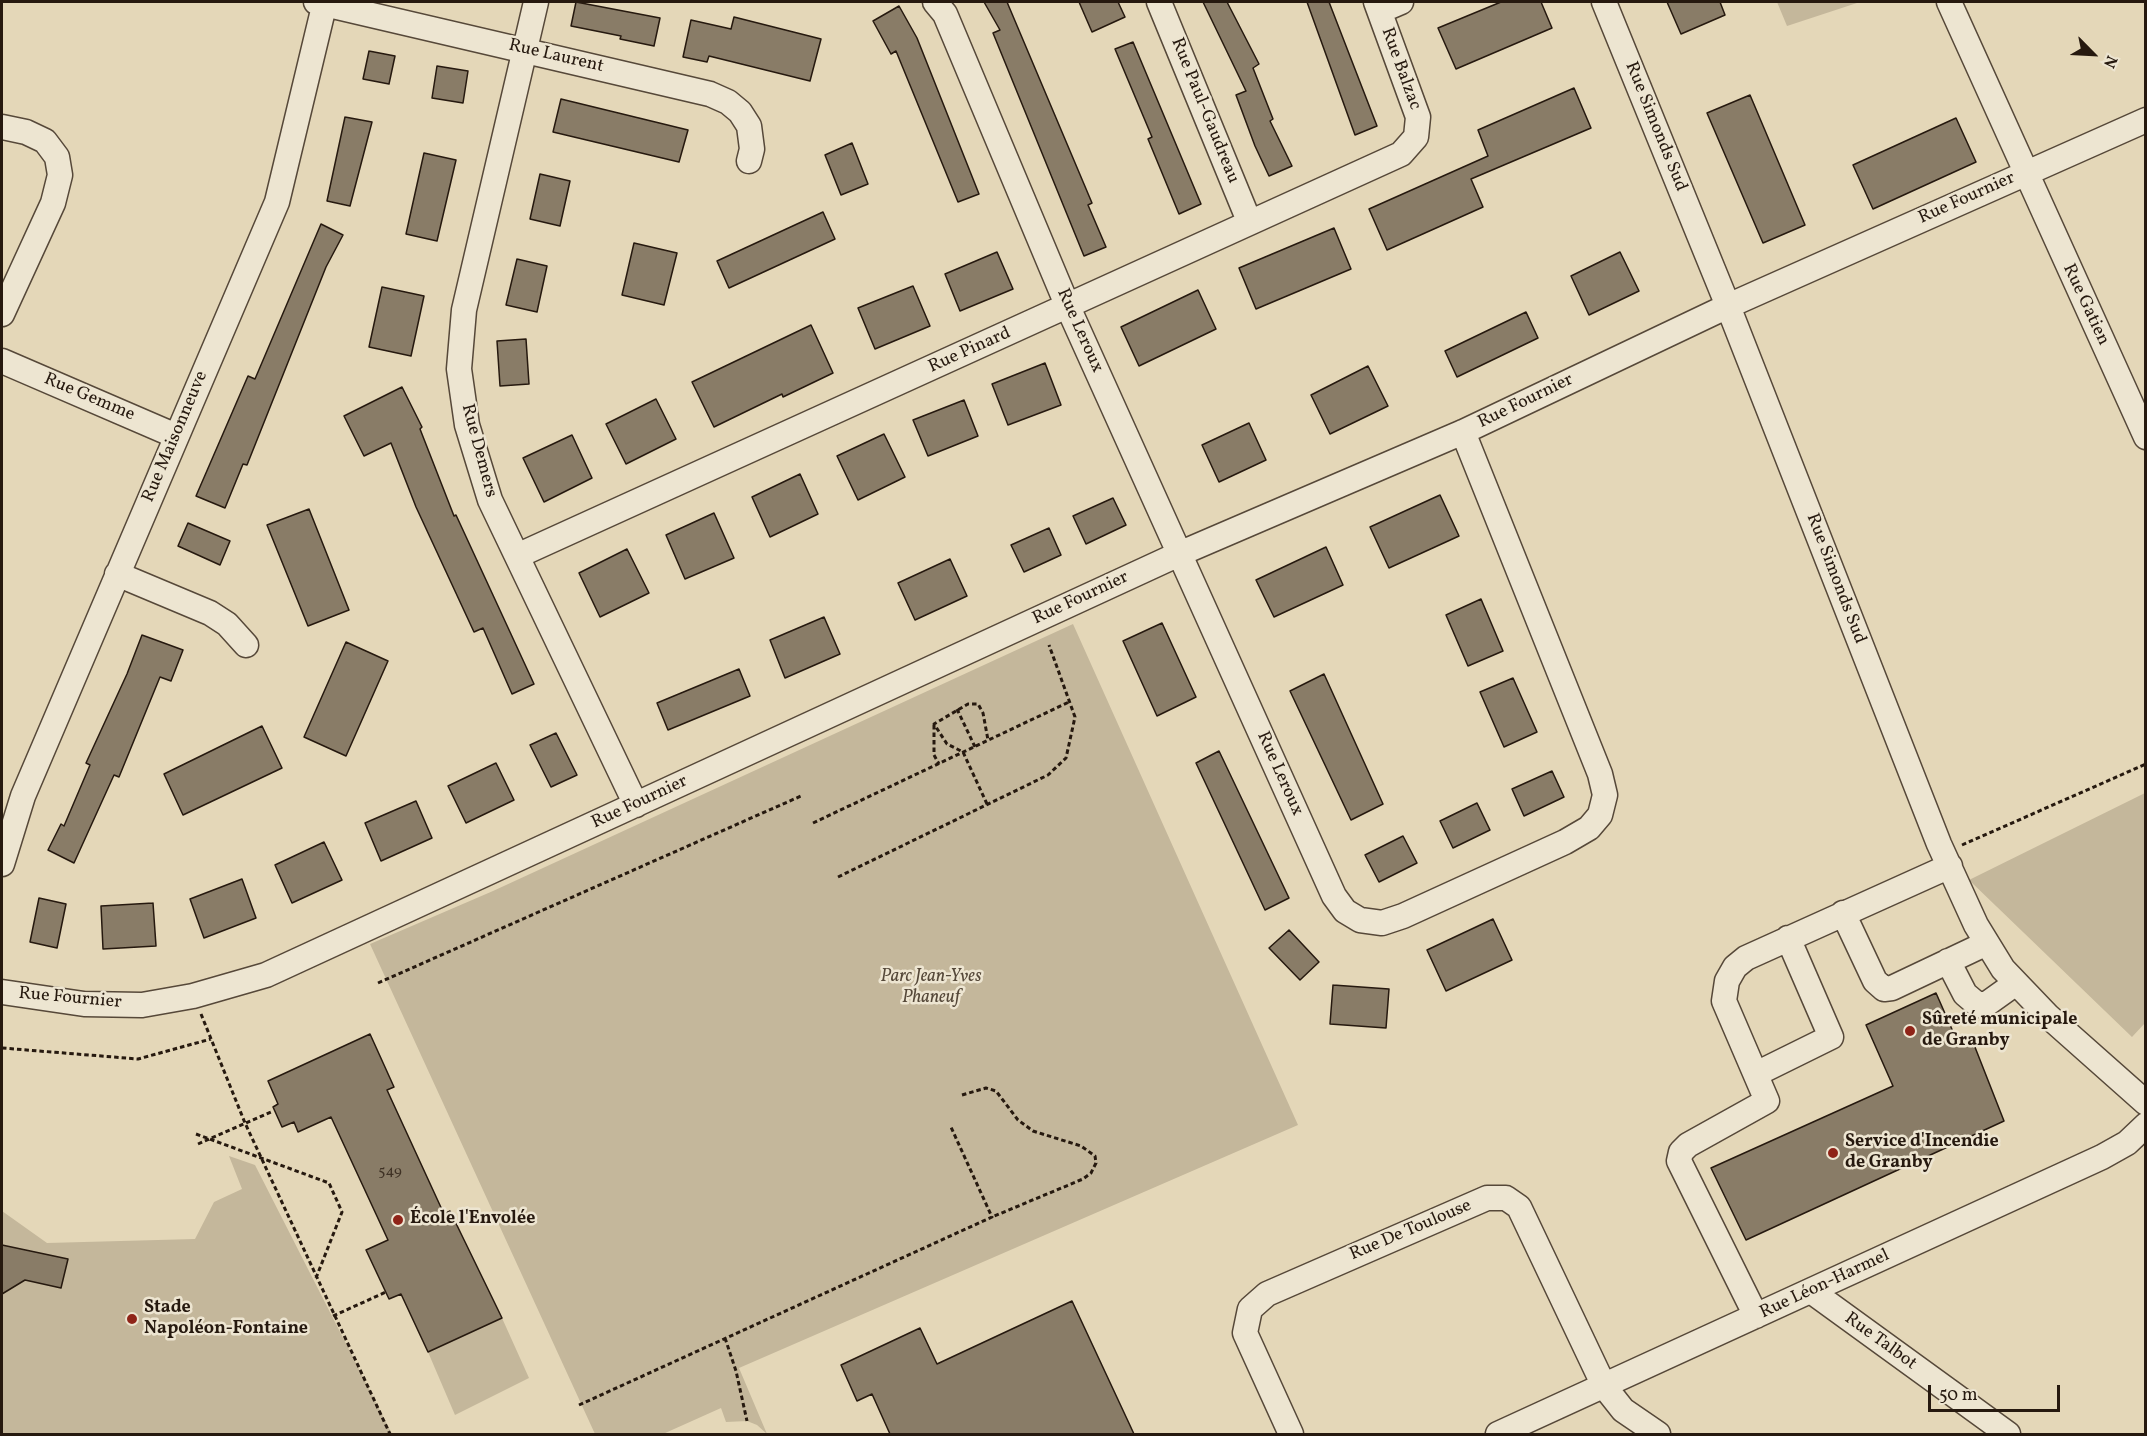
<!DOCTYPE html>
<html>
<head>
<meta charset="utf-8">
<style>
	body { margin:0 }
	#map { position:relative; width:2147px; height:1436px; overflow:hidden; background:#e4d7b8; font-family:Vollkorn,serif }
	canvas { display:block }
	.frame { position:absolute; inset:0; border:3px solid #26190f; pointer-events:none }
	.north { position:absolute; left:2063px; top:24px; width:60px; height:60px; -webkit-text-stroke:4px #ede5d1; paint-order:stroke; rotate:114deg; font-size:16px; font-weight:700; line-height:24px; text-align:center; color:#26190f }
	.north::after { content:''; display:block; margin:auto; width:21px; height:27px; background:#26190f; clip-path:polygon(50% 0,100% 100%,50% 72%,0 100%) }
	.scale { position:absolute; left:1928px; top:1385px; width:132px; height:27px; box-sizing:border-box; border:3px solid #26190f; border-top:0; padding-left:8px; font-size:18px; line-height:21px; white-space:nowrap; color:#26190f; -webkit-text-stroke:4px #ede5d1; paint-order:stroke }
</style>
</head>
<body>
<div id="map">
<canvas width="2147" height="1436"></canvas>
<div class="frame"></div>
<div class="north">N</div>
<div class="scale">50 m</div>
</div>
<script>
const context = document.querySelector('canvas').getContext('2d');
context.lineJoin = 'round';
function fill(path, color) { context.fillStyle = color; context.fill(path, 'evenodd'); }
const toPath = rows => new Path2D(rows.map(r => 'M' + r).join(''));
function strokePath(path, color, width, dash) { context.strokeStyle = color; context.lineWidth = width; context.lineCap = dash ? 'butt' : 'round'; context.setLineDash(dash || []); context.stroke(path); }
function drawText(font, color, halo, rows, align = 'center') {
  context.font = font + ' Vollkorn,serif'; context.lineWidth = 5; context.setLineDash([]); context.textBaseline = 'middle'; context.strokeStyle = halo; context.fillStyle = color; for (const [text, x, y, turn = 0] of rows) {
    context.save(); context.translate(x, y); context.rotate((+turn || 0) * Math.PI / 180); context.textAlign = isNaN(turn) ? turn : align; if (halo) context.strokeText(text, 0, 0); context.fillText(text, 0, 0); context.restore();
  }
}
const green = toPath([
	[1777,2,1860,2,1787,26],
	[1073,624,1298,1125,739,1368,767,1434,757,1425,747,1421,726,1422,721,1408,663,1434,595,1434,370,944,493,891],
	[2145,793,2145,1023,2132,1037,1969,880],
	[229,1156,255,1165,392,1434,2,1434,2,1211,47,1243,195,1239,214,1202,242,1189],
	[502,1318,529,1378,455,1415,428,1352]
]);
const building = toPath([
	[576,2,660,18,654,46,620,39,621,36,571,26,576,2],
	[984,2,1007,2,1092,203,1088,205,1106,247,1084,256,993,33,1000,30,984,2],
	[1079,2,1118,2,1125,17,1092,32,1079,2],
	[1203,2,1227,2,1259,64,1253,68,1273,119,1270,121,1292,166,1269,176,1255,146,1236,95,1246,91,1203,2],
	[1307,2,1329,2,1377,126,1355,135,1307,2],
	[1501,2,1541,2,1552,28,1456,69,1438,28,1501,2],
	[1667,2,1720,2,1725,15,1681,34,1667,2],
	[899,6,917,38,979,194,958,202,896,51,891,54,873,21,899,6],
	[734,17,821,39,810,81,709,56,707,62,683,57,691,20,731,29,734,17],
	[1133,42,1201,204,1179,214,1148,139,1152,137,1115,49,1133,42],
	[369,51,395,56,389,84,363,79,369,51],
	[437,66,468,71,463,103,432,98,437,66],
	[1574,88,1591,128,1471,179,1483,207,1387,250,1369,209,1488,156,1478,130,1574,88],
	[1750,95,1805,225,1763,243,1707,113,1750,95],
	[561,99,688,130,679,162,553,132,561,99],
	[345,117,372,122,350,206,327,201,345,117],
	[1956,118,1976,162,1873,209,1853,165,1956,118],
	[852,143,868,184,841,195,825,155,852,143],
	[424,153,456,160,437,241,406,234,424,153],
	[540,174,570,181,560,226,530,219,540,174],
	[823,212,835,239,729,288,717,261,823,212],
	[321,224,343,235,326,267,247,465,243,464,225,508,196,496,248,376,255,379,321,224],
	[1334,228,1351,269,1256,309,1239,268,1334,228],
	[634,243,677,253,664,305,622,295,634,243],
	[997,252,1013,289,960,311,945,274,997,252],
	[1620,252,1639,291,1589,315,1571,276,1620,252],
	[517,259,547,266,537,312,506,305,517,259],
	[913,286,930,326,875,349,858,308,913,286],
	[382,287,424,296,411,356,369,347,382,287],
	[1198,290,1216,329,1139,366,1121,327,1198,290],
	[1526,312,1538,338,1457,377,1445,351,1526,312],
	[811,325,833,373,783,397,782,394,714,427,692,382,811,325],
	[526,339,529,384,500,386,497,341,526,339],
	[1045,363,1061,405,1008,425,992,384,1045,363],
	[1368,366,1388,406,1330,434,1311,395,1368,366],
	[402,387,422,427,420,429,454,516,456,515,534,684,512,694,483,628,474,632,416,507,391,443,364,456,344,416,402,387],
	[656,399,676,439,626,464,606,424,656,399],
	[964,400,978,436,928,456,913,420,964,400],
	[1249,423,1266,460,1219,482,1202,445,1249,423],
	[884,434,905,477,858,500,837,456,884,434],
	[572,435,592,478,544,502,523,458,572,435],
	[800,474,818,514,770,537,752,497,800,474],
	[1440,495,1459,536,1389,568,1370,527,1440,495],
	[1113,498,1126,525,1086,544,1073,516,1113,498],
	[309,509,349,610,308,626,267,525,309,509],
	[714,513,734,558,685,579,666,535,714,513],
	[188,523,230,541,220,565,178,546,188,523],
	[1049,528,1061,555,1024,572,1011,545,1049,528],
	[1326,547,1343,585,1274,617,1256,580,1326,547],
	[627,549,649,593,600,617,579,573,627,549],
	[950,559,967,596,915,620,898,583,950,559],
	[1481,599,1503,651,1468,666,1446,615,1481,599],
	[824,617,840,654,785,678,770,640,824,617],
	[1162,623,1196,697,1157,716,1123,641,1162,623],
	[142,635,183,650,171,681,160,677,119,777,114,775,74,863,48,850,61,824,64,826,90,765,86,763,127,674,142,635],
	[346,642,388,661,346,756,304,737,346,642],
	[739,669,750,696,668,730,657,703,739,669],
	[1324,674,1383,804,1351,820,1290,691,1324,674],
	[1513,678,1537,732,1504,747,1480,692,1513,678],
	[262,726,282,768,183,815,164,774,262,726],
	[556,733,577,775,551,787,530,745,556,733],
	[1219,751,1289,898,1265,910,1196,763,1219,751],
	[496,763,514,800,466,823,448,786,496,763],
	[1552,771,1564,797,1524,816,1512,789,1552,771],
	[416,801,432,838,381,861,365,823,416,801],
	[1477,803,1490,830,1453,848,1440,821,1477,803],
	[1403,836,1417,863,1379,882,1365,855,1403,836],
	[324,842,342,880,292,903,275,865,324,842],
	[242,879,256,918,204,938,190,899,242,879],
	[39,898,66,904,57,948,30,942,39,898],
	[153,903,156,946,103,949,101,906,153,903],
	[1493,919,1512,960,1446,991,1427,950,1493,919],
	[1289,930,1319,962,1300,980,1269,948,1289,930],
	[1333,985,1389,989,1386,1028,1330,1024,1333,985],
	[1936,993,1958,1043,1971,1037,2004,1121,1746,1240,1711,1168,1893,1086,1866,1025,1936,993],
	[370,1034,394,1087,387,1090,444,1214,450,1211,502,1318,428,1352,401,1294,389,1299,366,1250,388,1240,331,1117,298,1132,294,1122,282,1127,273,1107,278,1104,268,1081,370,1034],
	[2,1245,68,1259,61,1288,25,1280,2,1294,2,1245],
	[1072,1301,1134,1434,890,1434,872,1394,857,1401,841,1365,920,1328,937,1364,1072,1301]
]);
const path = toPath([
	[957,709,975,747],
	[934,725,934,755,939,764],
	[987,804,963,752,947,744,934,724,968,704,978,704,983,713,988,740],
	[813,823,1069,702],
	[1962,845,2146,764],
	[838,877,1048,775,1066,758,1075,717,1049,645],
	[378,983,801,796],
	[201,1014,245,1123,390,1434],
	[2,1048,138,1059,211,1039],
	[962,1095,986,1088,996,1091,1018,1120,1033,1131,1081,1146,1095,1156,1096,1163,1091,1173,1083,1179,992,1217],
	[196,1134,329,1183,342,1212,316,1278],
	[198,1144,271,1112],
	[333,1316,386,1292],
	[725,1338,736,1371,747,1421],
	[579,1405,992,1217,950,1125]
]);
const minor = toPath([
	[316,2,710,94,728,102,740,112,749,126,752,149,749,161],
	[536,2,464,310,459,369,467,425,490,500,636,805],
	[935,2,945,14,1068,307,1334,896,1345,911,1360,920,1382,923,1403,916,1565,842,1589,828,1600,815,1605,795,1600,774,1463,432],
	[1159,2,1249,221],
	[1604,2,1728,306,1939,844,1976,925,2003,969,2048,1016,2146,1103],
	[1949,2,2146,437],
	[1380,11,1401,2],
	[2,127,26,132,45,141,57,157,60,175,53,203,2,314],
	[2,361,176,436],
	[517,556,1401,154,1416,137,1418,117,1376,2],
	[117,574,210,613,227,624,246,645],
	[2,864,23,796,277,202,325,2],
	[1843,913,1875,981,1884,989,1892,988,1987,943],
	[1948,961,1965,994,1978,1005,1988,1003,2016,983],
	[2,992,84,1004,142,1005,193,996,266,975,1179,554,1463,432,1728,306,2146,120],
	[1756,1074,1831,1037,1788,938],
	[1811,1291,2008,1434],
	[1756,1316,1679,1161,1681,1152,1688,1145,1767,1101,1724,1001,1727,981,1735,967,1746,958,1950,866],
	[1291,1434,1245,1333,1250,1309,1267,1294,1487,1198,1506,1198,1519,1207,1604,1386,1623,1410,1658,1434],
	[1498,1434,2102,1157,2127,1143,2146,1125]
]);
const markers = [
	[1910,1031,6,"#8f2418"],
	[1833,1153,6,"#8f2418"],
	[398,1220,6,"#8f2418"],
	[132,1319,6,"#8f2418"]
];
const numberNames = [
	["549",390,1172]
];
const streetNames = [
	["Rue Laurent",556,57,13],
	["Rue Balzac",1400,69,70],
	["Rue Paul-Gaudreau",1204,111,68],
	["Rue Simonds Sud",1655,127,68],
	["Rue Fournier",1967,199,-24],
	["Rue Gatien",2085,305,65],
	["Rue Leroux",1079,331,66],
	["Rue Pinard",970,351,-24],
	["Rue Gemme",89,398,23],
	["Rue Fournier",1526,402,-26],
	["Rue Maisonneuve",176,437,-67],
	["Rue Demers",478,451,75],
	["Rue Simonds Sud",1835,579,69],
	["Rue Fournier",1081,599,-25],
	["Rue Leroux",1279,774,66],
	["Rue Fournier",640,803,-25],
	["Rue Fournier",70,999,5],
	["Rue De Toulouse",1411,1231,-23],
	["Rue Léon-Harmel",1825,1285,-25],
	["Rue Talbot",1880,1342,36]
];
const parkNames = [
	["Parc Jean-Yves",931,978],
	["Phaneuf",931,999]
];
const poiNames = [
	["Sûreté municipale",1922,1021],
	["de Granby",1922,1042],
	["Service d'Incendie",1845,1143],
	["de Granby",1845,1164],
	["École l'Envolée",410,1220],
	["Stade",144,1309],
	["Napoléon-Fontaine",144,1330]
];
fill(green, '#c4b79b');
fill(building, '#897c67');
strokePath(building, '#26190f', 1.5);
strokePath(minor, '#564839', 27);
strokePath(path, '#26190f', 3, [4.5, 3]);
strokePath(minor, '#ede5d1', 24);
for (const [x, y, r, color] of markers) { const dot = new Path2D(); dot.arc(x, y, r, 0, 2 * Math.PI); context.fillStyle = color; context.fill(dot); strokePath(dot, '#ede5d1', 2); }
drawText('15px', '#3f3225', null, numberNames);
drawText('18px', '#26190f', '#ede5d1', streetNames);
drawText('italic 18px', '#554839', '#ede5d1', parkNames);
drawText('bold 18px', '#26190f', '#ede5d1', poiNames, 'left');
</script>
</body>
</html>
